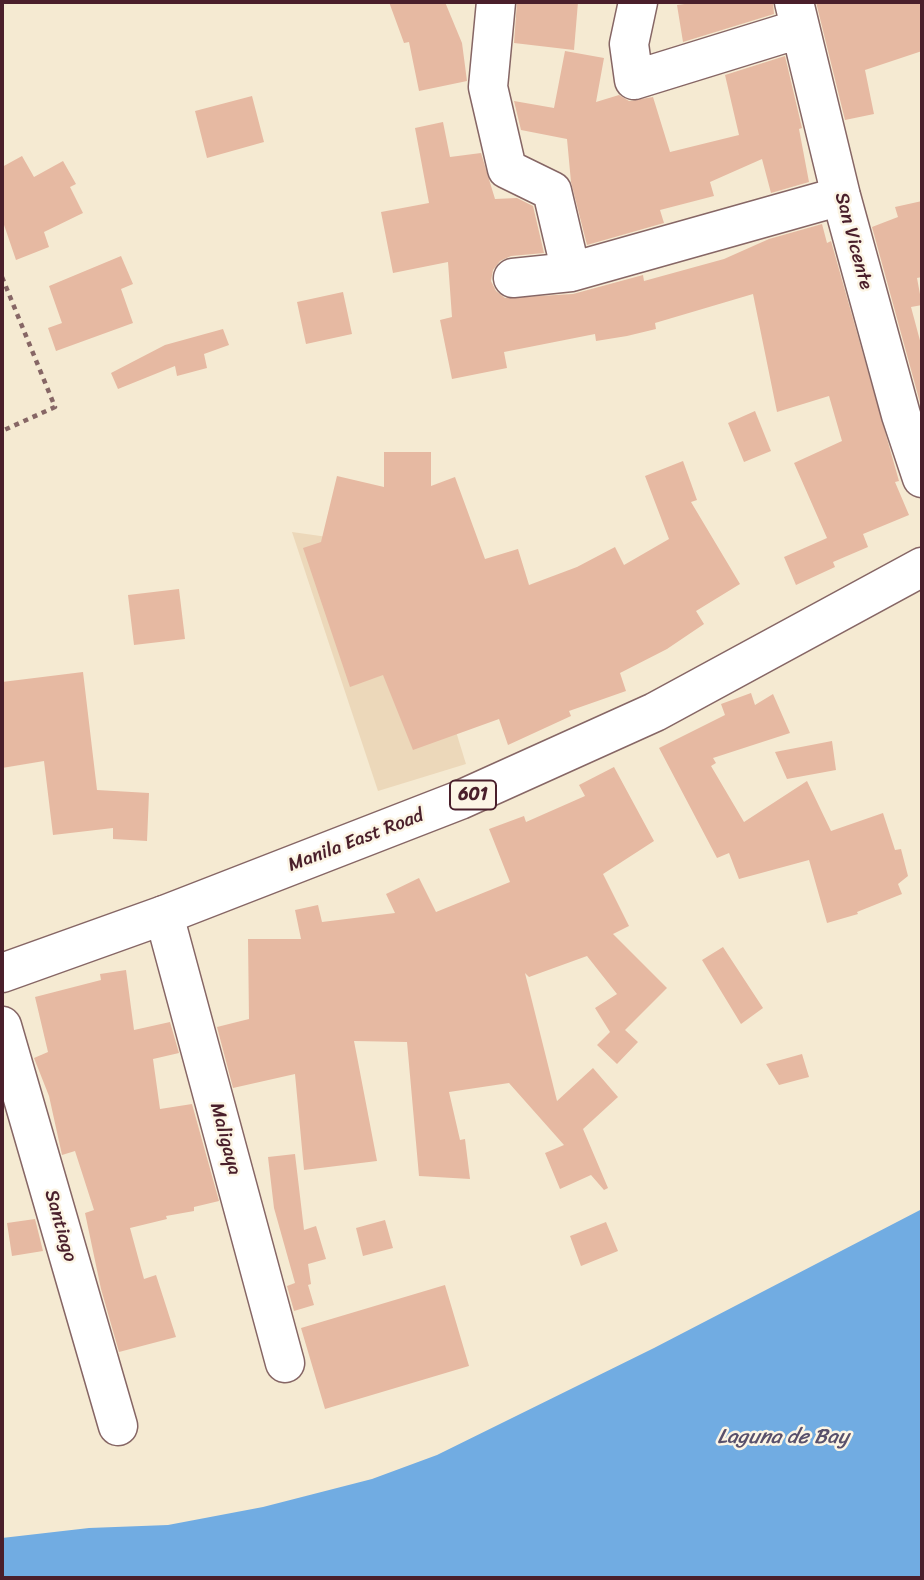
<!DOCTYPE html>
<html>
<head>
<meta charset="utf-8">
<style>
	body { margin:0 }
	#map { position:relative; width:924px; height:1580px; overflow:hidden; background:#f5ead2; font-family:Sriracha,sans-serif }
	canvas { display:block }
	.frame { position:absolute; inset:0; border:4px solid #4a1f2b; pointer-events:none }
</style>
</head>
<body>
<div id="map">
<canvas width="924" height="1580"></canvas>
<div class="frame"></div>
</div>
<script>
const context = document.querySelector('canvas').getContext('2d');
context.lineJoin = 'round';
function fill(path, color) { context.fillStyle = color; context.fill(path, 'evenodd'); }
const toPath = rows => new Path2D(rows.map(r => 'M' + r).join(''));
function strokePath(path, color, width, dash) { context.strokeStyle = color; context.lineWidth = width; context.lineCap = dash ? 'butt' : 'round'; context.setLineDash(dash || []); context.stroke(path); }
function drawText(font, color, halo, rows, align = 'center') {
  context.font = font + ' Sriracha,sans-serif'; context.lineWidth = 5; context.setLineDash([]); context.textBaseline = 'middle'; context.strokeStyle = halo; context.fillStyle = color; for (const [text, x, y, turn = 0] of rows) {
    context.save(); context.translate(x, y); context.rotate((+turn || 0) * Math.PI / 180); context.textAlign = isNaN(turn) ? turn : align; if (halo) context.strokeText(text, 0, 0); context.fillText(text, 0, 0); context.restore();
  }
}
const built = toPath([
	[292,532,399,547,466,764,378,791]
]);
const water = toPath([
	[922,1209,922,1578,2,1578,2,1538,89,1528,168,1525,263,1507,372,1479,437,1455,654,1348]
]);
const building = toPath([
	[389,2,445,2,462,43,467,81,419,91,409,42,404,43],
	[517,2,578,2,574,50,514,43],
	[700,2,773,2,774,14,683,42,677,5],
	[816,2,922,2,922,51,865,70,874,114,845,120],
	[565,51,604,58,596,102,619,95,629,101,653,97,670,152,739,135,725,75,785,56,802,128,799,129,809,182,771,193,762,159,710,182,714,196,660,210,664,223,587,245,571,182,567,139,521,130,514,101,554,108],
	[252,96,264,142,207,158,195,111],
	[443,122,450,157,481,153,495,199,517,198,533,206,544,253,511,256,500,261,493,270,491,281,496,291,505,298,573,294,643,275,644,281,724,259,769,239,822,224,827,243,831,241,899,481,895,482,909,515,863,534,868,547,833,562,835,567,796,585,784,557,827,538,794,463,842,441,829,396,777,412,753,294,655,323,656,329,627,336,596,341,595,334,504,352,507,368,452,379,440,320,452,317,448,262,393,273,381,212,429,203,415,128],
	[22,156,34,177,63,161,76,184,70,187,83,213,44,232,49,247,16,260,2,219,2,167],
	[922,201,922,277,917,278,922,305,911,307,922,348,922,410,872,227,898,217,895,207],
	[121,256,133,284,121,289,133,323,56,351,48,328,62,323,49,286],
	[343,292,352,334,306,344,297,302],
	[223,329,229,345,204,354,207,368,177,376,175,366,118,389,111,373,165,345],
	[755,411,771,451,744,462,728,423],
	[384,452,431,452,431,486,455,477,485,559,518,549,529,585,577,567,615,547,624,565,669,539,645,476,683,461,697,500,691,502,740,584,696,611,704,624,667,649,620,673,626,691,569,711,571,716,508,745,499,719,413,750,383,675,350,687,303,548,321,542,337,476,384,487],
	[179,589,185,639,134,645,128,595],
	[83,672,97,790,149,793,147,841,113,839,113,828,53,835,44,761,2,768,2,682],
	[751,693,755,705,773,694,790,733,713,758,716,763,711,766,744,822,807,781,831,831,883,813,895,850,901,849,908,876,898,884,902,894,857,912,858,914,827,923,809,860,739,879,729,853,717,858,659,748,725,715,721,704],
	[832,741,836,770,787,779,775,752],
	[614,767,654,841,603,874,629,926,613,934,667,988,625,1030,638,1042,617,1064,597,1045,610,1032,595,1008,617,994,587,956,529,977,525,973,557,1101,593,1068,618,1097,583,1129,608,1188,604,1190,591,1175,560,1189,545,1153,564,1145,509,1083,449,1092,460,1140,465,1139,470,1179,419,1176,407,1042,354,1041,377,1161,304,1170,295,1074,233,1088,217,1027,249,1019,248,939,301,939,295,910,318,905,322,922,395,913,386,894,419,878,436,912,510,882,489,829,524,816,526,822,585,796,579,785],
	[723,947,763,1008,741,1024,702,960],
	[126,970,134,1030,170,1022,179,1053,153,1059,160,1109,192,1104,219,1201,194,1207,194,1211,166,1216,167,1219,130,1228,144,1279,156,1275,176,1337,119,1352,101,1289,85,1213,94,1210,75,1151,62,1155,49,1096,34,1058,48,1052,35,997,101,980,100,974],
	[802,1054,809,1077,779,1085,766,1064],
	[295,1154,304,1230,316,1226,326,1259,308,1264,311,1284,308,1285,314,1305,294,1311,287,1286,295,1283,274,1208,268,1157],
	[35,1219,43,1251,12,1256,7,1223],
	[385,1220,393,1248,363,1256,356,1228],
	[606,1222,618,1251,581,1266,570,1236],
	[445,1285,469,1366,325,1409,301,1328]
]);
const path = toPath([
	[2,277,55,407,2,431]
]);
const minor = toPath([
	[496,2,488,87,507,169,552,191,571,272],
	[638,2,629,44,634,80,799,29],
	[794,2,841,196,901,415,922,478],
	[513,278,571,272,841,196],
	[164,915,285,1363],
	[2,1026,118,1426]
]);
const major = toPath([
	[2,973,164,915,460,800,655,712,922,567]
]);
const shields = [
	[473,795,46]
];
const shieldNames = [
	["601",473,795]
];
const streetNames = [
	["San Vicente",853,241,75],
	["Manila East Road",356,841,-21],
	["Maligaya",225,1139,75],
	["Santiago",60,1226,74]
];
const waterNames = [
	["Laguna de Bay",783,1438]
];
fill(built, '#ecd8ba');
fill(water, '#71ace2');
fill(building, '#e6b9a2');
strokePath(minor, '#866665', 41);
strokePath(major, '#866665', 41);
strokePath(path, '#866665', 4.5, [5, 5]);
strokePath(minor, '#fff', 38);
strokePath(major, '#fff', 38);
for (const [x, y, w] of shields) { const box = new Path2D(); box.roundRect(x - w / 2, y - 14.5, w, 29, 5); context.fillStyle = '#fcf5e5'; context.fill(box); strokePath(box, '#4a1f2b', 2); }
drawText('bold 18px', '#4a1f2b', null, shieldNames);
drawText('19px', '#4a1f2b', '#fcf5e5', streetNames);
drawText('italic 21px', '#58506b', '#fcf5e5', waterNames);
</script>
</body>
</html>
